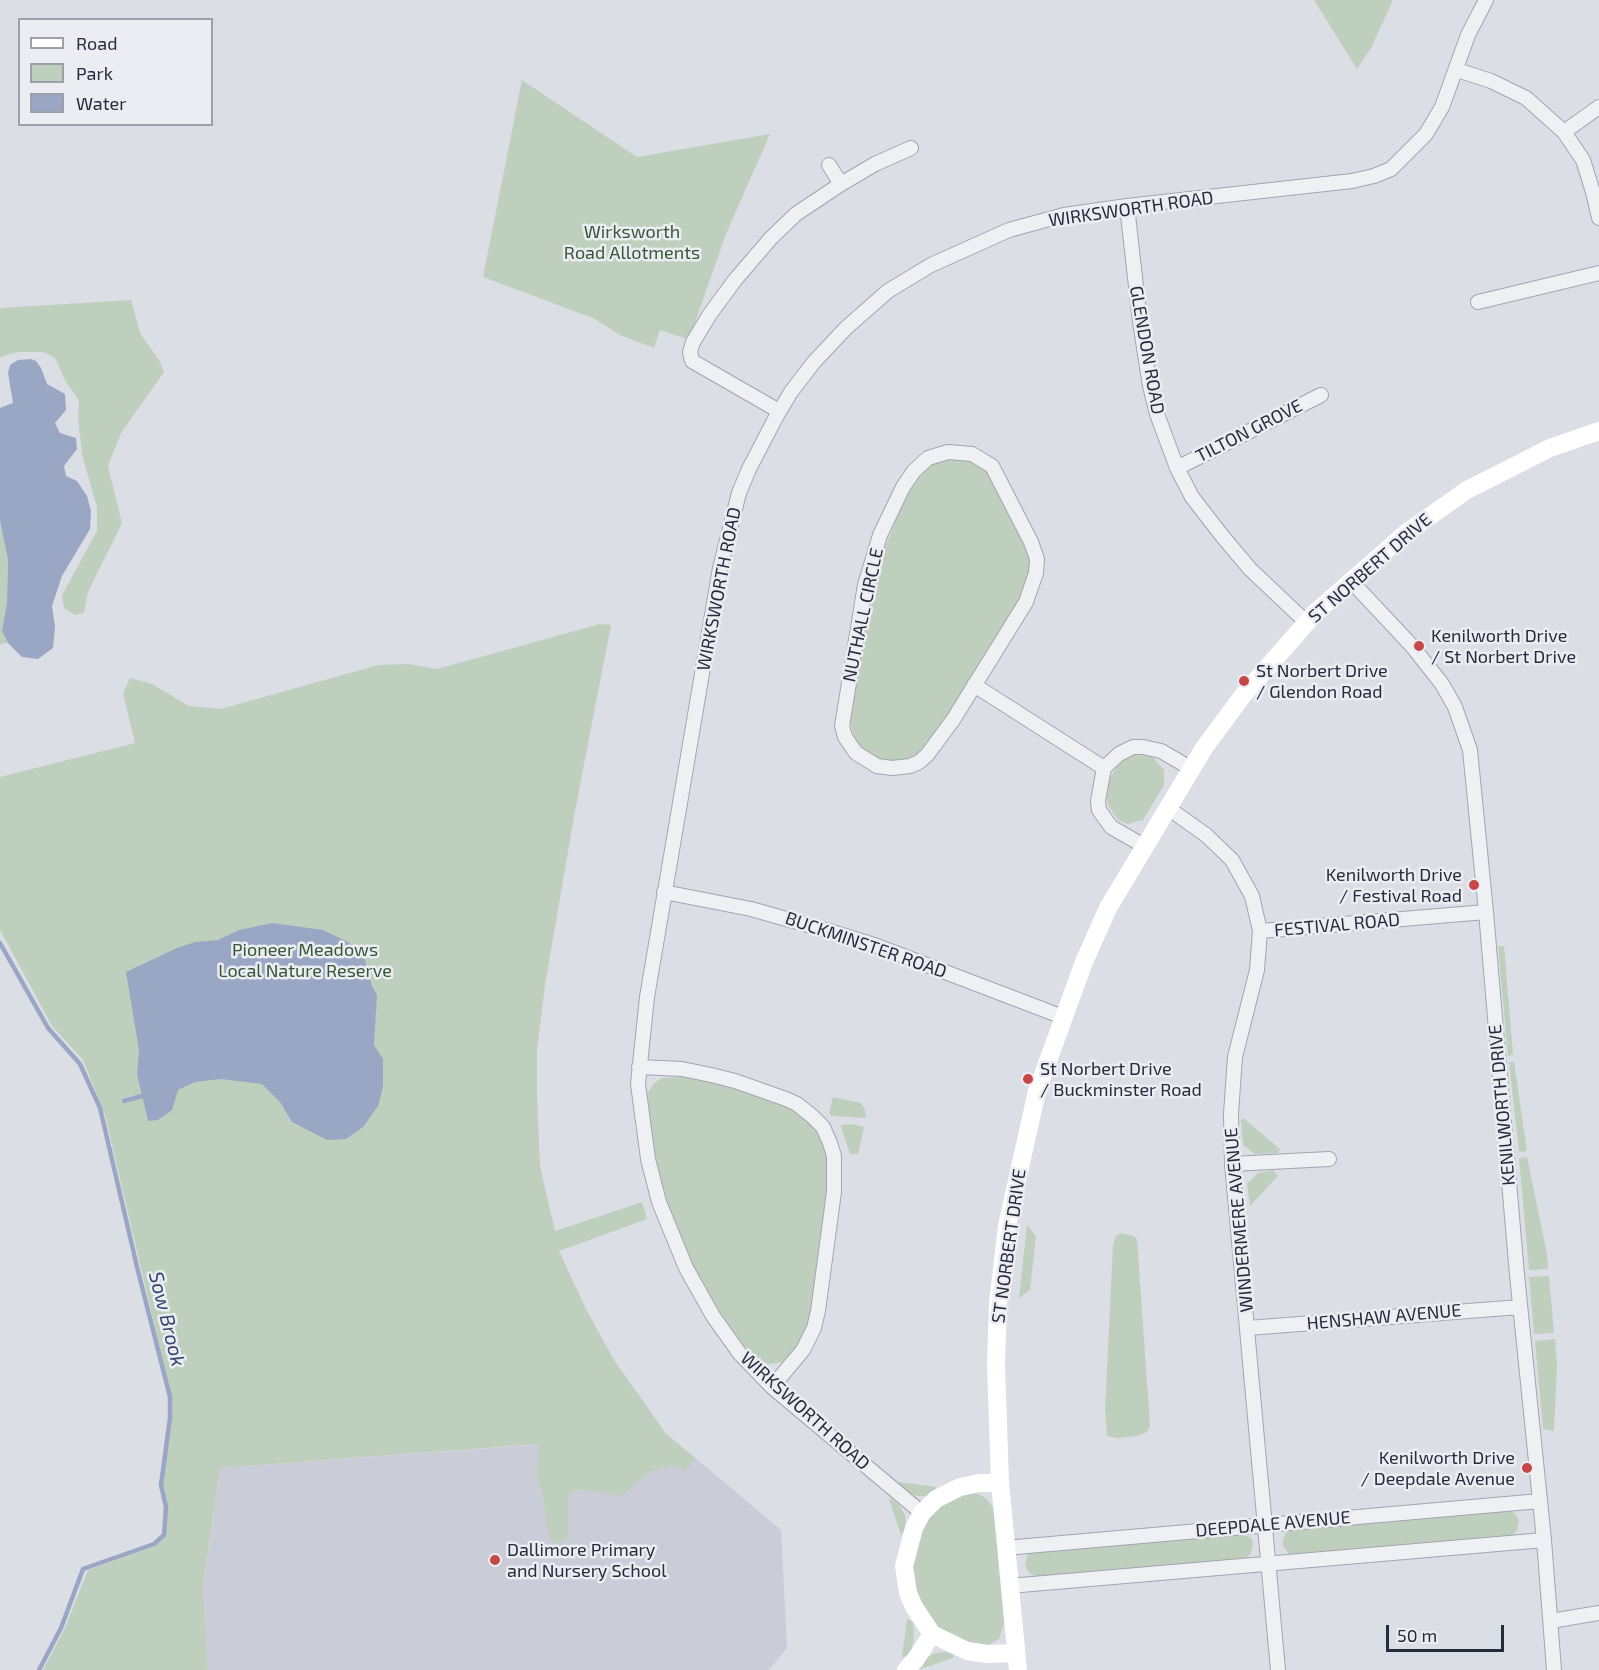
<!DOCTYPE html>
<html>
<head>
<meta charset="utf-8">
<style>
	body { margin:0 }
	#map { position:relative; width:1599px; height:1670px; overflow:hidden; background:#dcdee5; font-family:"Exo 2",sans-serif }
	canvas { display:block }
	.legend { position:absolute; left:18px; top:18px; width:195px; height:108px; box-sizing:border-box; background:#ebedf3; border:2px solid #9d9fa9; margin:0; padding:8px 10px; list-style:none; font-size:18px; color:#272b3b }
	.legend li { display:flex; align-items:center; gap:12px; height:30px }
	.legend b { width:30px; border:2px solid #9d9fa9 }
	.scale { position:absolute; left:1386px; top:1625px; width:118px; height:27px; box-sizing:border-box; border:3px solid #272b3b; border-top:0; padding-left:8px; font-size:18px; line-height:21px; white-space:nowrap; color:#272b3b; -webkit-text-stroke:4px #ebedf3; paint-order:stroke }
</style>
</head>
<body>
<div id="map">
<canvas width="1599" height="1670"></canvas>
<ul class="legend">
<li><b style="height:8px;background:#fff"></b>Road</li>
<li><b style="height:16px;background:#bfcfbe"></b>Park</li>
<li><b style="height:16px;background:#99a7c4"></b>Water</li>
</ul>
<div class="scale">50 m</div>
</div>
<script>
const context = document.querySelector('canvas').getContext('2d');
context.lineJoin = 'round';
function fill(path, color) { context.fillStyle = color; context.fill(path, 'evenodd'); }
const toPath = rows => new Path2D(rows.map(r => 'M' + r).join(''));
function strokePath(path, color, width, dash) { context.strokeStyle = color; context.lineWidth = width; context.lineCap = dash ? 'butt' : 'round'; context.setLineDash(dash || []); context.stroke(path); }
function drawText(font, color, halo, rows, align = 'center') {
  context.font = font + ' "Exo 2",sans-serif'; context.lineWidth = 5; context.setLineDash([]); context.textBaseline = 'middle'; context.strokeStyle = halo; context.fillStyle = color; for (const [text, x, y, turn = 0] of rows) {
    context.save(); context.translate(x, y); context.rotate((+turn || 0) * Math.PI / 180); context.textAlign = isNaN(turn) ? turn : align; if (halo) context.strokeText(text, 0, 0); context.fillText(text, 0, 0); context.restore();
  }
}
const built = toPath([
	[668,1435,781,1530,787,1648,769,1670,208,1670,203,1590,220,1468]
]);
const green = toPath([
	[1314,0,1393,0,1371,48,1357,69],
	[522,80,637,157,770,134,726,234,689,340,660,330,654,348,620,335,595,319,483,277],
	[131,300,140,333,160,362,164,372,121,433,108,466,122,523,88,592,84,613,75,615,64,608,62,595,97,531,97,507,82,455,78,418,79,401,66,382,55,358,43,352,18,352,0,357,0,308],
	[950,457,973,461,988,472,1014,515,1031,559,1032,570,1021,599,1006,624,930,744,908,760,889,761,878,759,857,744,852,731,850,717,877,567,910,485,930,464],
	[0,521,8,560,7,603,2,631,8,643,0,644],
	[600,624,611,625,575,811,545,985,537,1051,537,1096,540,1166,555,1231,642,1202,647,1219,559,1251,586,1309,614,1360,667,1435,695,1458,685,1471,673,1465,649,1472,622,1496,579,1489,568,1494,568,1538,559,1543,551,1542,548,1531,542,1491,537,1481,539,1444,220,1468,203,1587,208,1670,43,1670,64,1630,88,1570,155,1546,165,1537,167,1502,163,1485,170,1419,171,1396,105,1115,83,1060,52,1026,0,930,0,777,135,743,123,693,130,678,152,684,189,706,221,709,378,665,408,664,437,669],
	[1133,755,1152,756,1164,770,1164,785,1143,820,1128,824,1118,820,1108,805,1105,787,1118,764],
	[1498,946,1504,946,1513,1055,1508,1056],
	[1509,1062,1514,1062,1527,1151,1519,1152],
	[681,1077,717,1082,791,1109,807,1120,819,1132,829,1157,830,1178,813,1315,799,1345,789,1358,782,1362,769,1364,757,1360,748,1351,707,1294,680,1243,659,1175,647,1108,647,1094,654,1083,662,1078],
	[833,1097,861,1103,865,1110,866,1118,832,1116,829,1113],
	[1243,1118,1280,1149,1278,1153,1255,1154,1243,1145,1241,1120],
	[852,1124,864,1127,858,1154,850,1154,841,1127,841,1125],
	[1527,1157,1547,1254,1548,1269,1529,1270,1519,1158],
	[1273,1170,1278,1176,1250,1206,1247,1184,1258,1173],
	[1027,1225,1036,1236,1030,1290,1019,1298],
	[1121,1233,1133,1236,1137,1239,1150,1425,1147,1432,1137,1436,1116,1438,1107,1436,1105,1410,1113,1245,1116,1236],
	[1549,1276,1554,1333,1534,1334,1529,1277],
	[1555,1339,1557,1366,1554,1431,1543,1429,1535,1341],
	[899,1482,936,1487,936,1491,928,1496,916,1496,898,1485],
	[965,1492,979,1494,987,1499,994,1509,1004,1623,999,1639,989,1645,978,1646,939,1631,920,1605,910,1567,918,1530,940,1504],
	[890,1498,899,1505,905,1515,906,1528,901,1535,889,1499],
	[1511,1511,1516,1514,1519,1522,1517,1530,1513,1535,1291,1556,1283,1546,1283,1540,1286,1533,1291,1530],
	[1243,1534,1251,1538,1253,1542,1251,1554,1245,1559,1036,1577,1028,1572,1025,1564,1028,1554,1032,1552],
	[907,1619,913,1622,914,1638,911,1650,906,1656,902,1657],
	[944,1652,953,1654,953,1658,917,1670,925,1659,935,1653]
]);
const water = toPath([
	[31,359,36,361,41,368,47,384,65,394,66,410,55,423,60,433,76,438,77,449,64,466,66,476,77,481,87,496,91,511,90,529,62,576,52,606,55,627,53,648,38,659,22,657,8,643,2,631,7,603,8,560,0,521,0,408,13,403,8,373,10,365,18,360],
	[272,923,323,930,348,942,363,953,372,986,377,995,374,1045,383,1059,383,1087,378,1106,363,1127,346,1139,327,1140,292,1122,280,1102,262,1084,221,1079,195,1082,178,1090,172,1110,158,1120,148,1121,137,1074,139,1050,126,972,177,948,195,942,218,940,239,930]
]);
const stream = toPath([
	[0,943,48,1028,80,1064,100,1108,138,1271,170,1397,170,1418,161,1485,166,1507,164,1535,154,1544,83,1569,61,1628,39,1670],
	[124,1101,142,1096]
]);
const street = toPath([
	[1457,70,1491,81,1526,98,1564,132,1583,160,1593,192,1599,218],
	[1564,132,1599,107],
	[829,165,841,184],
	[1127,206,1140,322,1150,386,1157,414,1177,468,1192,497,1223,537,1250,569,1306,622],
	[1478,302,1599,273],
	[779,411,692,361,690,352,693,342,710,314,735,280,771,238,796,214,841,184,875,164,911,148],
	[948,452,972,454,992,466,1031,542,1037,559,1036,573,1026,602,953,720,927,755,919,762,910,766,892,768,877,766,856,753,845,737,842,726,865,585,880,535,903,487,914,471,928,458,948,452],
	[1177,468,1321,395],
	[1351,581,1412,646,1442,684,1455,707,1470,750,1486,912,1517,1275,1544,1540,1554,1670],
	[974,685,1104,768],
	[1168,808,1206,835,1232,860,1252,896,1260,931,1257,970,1235,1057,1231,1114,1232,1164,1278,1670],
	[1144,846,1111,827,1099,810,1098,801,1104,768,1119,754,1133,747,1143,747,1161,751,1192,769],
	[664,892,751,909,829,931,877,946,1063,1017],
	[1260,931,1486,912],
	[639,1067,682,1069,711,1075,735,1081,786,1099,797,1104,812,1116,823,1127,830,1143,834,1156,834,1192,818,1311,814,1328,803,1350,772,1387],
	[1232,1164,1329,1159],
	[1248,1328,1520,1307],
	[922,1513,772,1387,740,1354,713,1316,686,1268,659,1202,648,1159,638,1084,647,997,720,568,739,493,749,469,776,417,791,392,814,362,846,328,888,291,931,265,1009,230,1064,215,1127,206,1352,181,1374,176,1391,169,1426,134,1442,107,1468,35,1486,0],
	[1005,1548,1540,1501],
	[1009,1586,1544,1540],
	[1551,1621,1599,1613]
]);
const secondary = toPath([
	[1000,1483,979,1483,960,1487,936,1499,922,1513,914,1528,904,1566,908,1593,914,1607,932,1634,967,1651,988,1654,1016,1653],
	[906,1670,916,1659,932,1634],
	[1018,1670,1000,1483,996,1364,998,1303,1007,1226,1037,1091,1084,962,1108,908,1204,748,1244,694,1316,612,1406,533,1467,490,1550,448,1599,431]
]);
const markers = [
	[1419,646,6,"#c54847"],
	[1244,681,6,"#c54847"],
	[1474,885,6,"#c54847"],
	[1028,1079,6,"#c54847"],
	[1527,1468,6,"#c54847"],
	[495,1560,6,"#c54847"]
];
const streetNames = [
	["WIRKSWORTH ROAD",1131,209,-8],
	["GLENDON ROAD",1147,350,80],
	["TILTON GROVE",1249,431,-27],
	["ST NORBERT DRIVE",1370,568,-41],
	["WIRKSWORTH ROAD",719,589,-79],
	["NUTHALL CIRCLE",863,615,-78],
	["FESTIVAL ROAD",1337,925,-5],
	["BUCKMINSTER ROAD",866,945,19],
	["KENILWORTH DRIVE",1502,1105,-95],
	["WINDERMERE AVENUE",1239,1220,-95],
	["ST NORBERT DRIVE",1009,1246,-82],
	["HENSHAW AVENUE",1384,1317,-5],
	["WIRKSWORTH ROAD",805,1411,42],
	["DEEPDALE AVENUE",1273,1524,-5]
];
const parkNames = [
	["Wirksworth",632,232],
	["Road Allotments",632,253],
	["Pioneer Meadows",305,950],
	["Local Nature Reserve",305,971]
];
const poiNames = [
	["Kenilworth Drive",1431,636],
	["/ St Norbert Drive",1431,657],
	["St Norbert Drive",1256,671],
	["/ Glendon Road",1256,692],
	["Kenilworth Drive",1462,875,"right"],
	["/ Festival Road",1462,896,"right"],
	["St Norbert Drive",1040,1069],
	["/ Buckminster Road",1040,1090],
	["Kenilworth Drive",1515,1458,"right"],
	["/ Deepdale Avenue",1515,1479,"right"],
	["Dallimore Primary",507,1550],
	["and Nursery School",507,1571]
];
const waterNames = [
	["Sow Brook",167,1319,76]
];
fill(built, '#cacdd7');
fill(green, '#bfcfbe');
fill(water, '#99a7c4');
strokePath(stream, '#99a7c4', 4.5);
strokePath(street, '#a2a5af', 16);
strokePath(street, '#eff0f4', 14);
strokePath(secondary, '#fff', 18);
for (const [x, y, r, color] of markers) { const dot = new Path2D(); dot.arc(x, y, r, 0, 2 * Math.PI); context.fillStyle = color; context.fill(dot); strokePath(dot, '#ebedf3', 2); }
drawText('18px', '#272b3b', '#ebedf3', streetNames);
drawText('18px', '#365635', '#ebedf3', parkNames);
drawText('18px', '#272b3b', '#ebedf3', poiNames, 'left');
drawText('italic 20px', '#34446c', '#ebedf3', waterNames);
</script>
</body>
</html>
